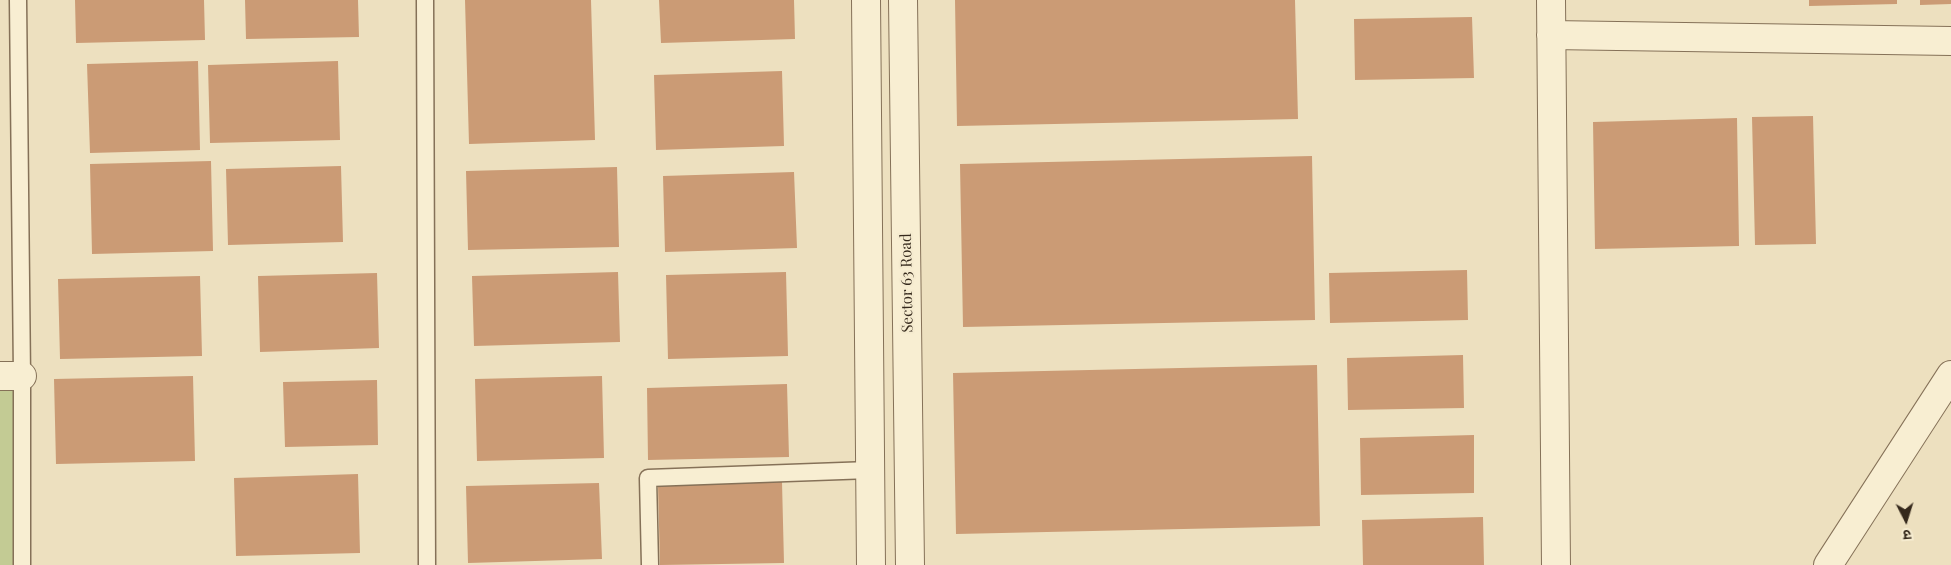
<!DOCTYPE html>
<html>
<head>
<meta charset="utf-8">
<style>
	body { margin:0 }
	#map { position:relative; width:1951px; height:565px; overflow:hidden; background:#ede0bf; font-family:"Playfair Display","Noto Sans Devanagari",serif }
	canvas { display:block }
	.north { position:absolute; left:1881px; top:495px; width:50px; height:50px; -webkit-text-stroke:4px #f5ebcf; paint-order:stroke; rotate:175deg; font-size:14px; font-weight:700; line-height:20px; text-align:center; color:#35291c }
	.north::after { content:''; display:block; margin:auto; width:18px; height:22px; background:#35291c; clip-path:polygon(50% 0,100% 100%,50% 72%,0 100%) }
</style>
</head>
<body>
<div id="map">
<canvas width="1951" height="565"></canvas>
<div class="north">उ</div>
</div>
<script>
const context = document.querySelector('canvas').getContext('2d');
context.lineJoin = 'round';
function fill(path, color) { context.fillStyle = color; context.fill(path, 'evenodd'); }
const toPath = rows => new Path2D(rows.map(r => 'M' + r).join(''));
function strokePath(path, color, width, dash) { context.strokeStyle = color; context.lineWidth = width; context.lineCap = dash ? 'butt' : 'round'; context.setLineDash(dash || []); context.stroke(path); }
function drawText(font, color, halo, rows, align = 'center') {
  context.font = font + ' "Playfair Display",serif'; context.lineWidth = 4.5; context.setLineDash([]); context.textBaseline = 'middle'; context.strokeStyle = halo; context.fillStyle = color; for (const [text, x, y, turn = 0] of rows) {
    context.save(); context.translate(x, y); context.rotate((+turn || 0) * Math.PI / 180); context.textAlign = isNaN(turn) ? turn : align; if (halo) context.strokeText(text, 0, 0); context.fillText(text, 0, 0); context.restore();
  }
}
const green = toPath([
	[0,376,22,376,22,565,0,565]
]);
const building = toPath([
	[75,0,204,0,205,40,76,43],
	[245,0,358,0,359,37,246,39],
	[465,0,591,0,595,140,469,144],
	[659,0,794,0,795,39,661,43],
	[955,0,1295,0,1298,119,957,126],
	[1809,0,1897,0,1897,4,1809,6],
	[1920,0,1951,0,1951,4,1920,5],
	[1472,17,1474,78,1355,80,1354,19],
	[198,61,200,150,90,153,87,64],
	[338,61,340,140,210,143,208,65],
	[782,71,784,146,656,150,654,75],
	[1813,116,1816,244,1755,245,1752,117],
	[1737,118,1739,246,1595,249,1593,122],
	[1312,156,1315,320,963,327,960,164],
	[211,161,213,251,92,254,90,164],
	[341,166,343,242,228,245,226,169],
	[617,167,619,247,468,250,466,171],
	[794,172,797,248,665,252,663,176],
	[1467,270,1468,320,1330,323,1329,273],
	[618,272,620,342,474,346,472,276],
	[786,272,788,356,668,359,666,275],
	[377,273,379,348,260,352,258,276],
	[200,276,202,356,60,359,58,279],
	[1463,355,1464,408,1348,410,1347,358],
	[1317,365,1320,526,956,534,953,373],
	[193,376,195,461,56,464,54,379],
	[602,376,604,458,477,461,475,379],
	[377,380,378,445,285,447,283,382],
	[787,384,789,457,648,460,647,388],
	[1474,435,1474,493,1361,495,1360,438],
	[358,474,360,553,236,556,234,478],
	[782,482,784,563,660,565,658,485],
	[599,483,602,559,468,563,466,486],
	[1483,517,1484,565,1363,565,1362,520]
]);
const service = toPath([
	[18,0,22,376,22,565],
	[425,0,427,565],
	[650,565,648,478,870,470]
]);
const minor = toPath([
	[1551,0,1556,565],
	[1551,35,1951,41],
	[0,376,22,376],
	[1828,565,1951,375]
]);
const tertiary = toPath([
	[866,0,871,565],
	[903,0,910,565]
]);
const streetNames = [
	["Sector 63 Road",907,283,-91]
];
fill(green, '#c3cb94');
fill(building, '#cb9b75');
strokePath(service, '#857158', 19);
strokePath(minor, '#857158', 30);
strokePath(tertiary, '#857158', 30);
strokePath(service, '#f8eed2', 16);
strokePath(minor, '#f8eed2', 28);
strokePath(tertiary, '#f8eed2', 28);
drawText('15px', '#35291c', '#f5ebcf', streetNames);
</script>
</body>
</html>
